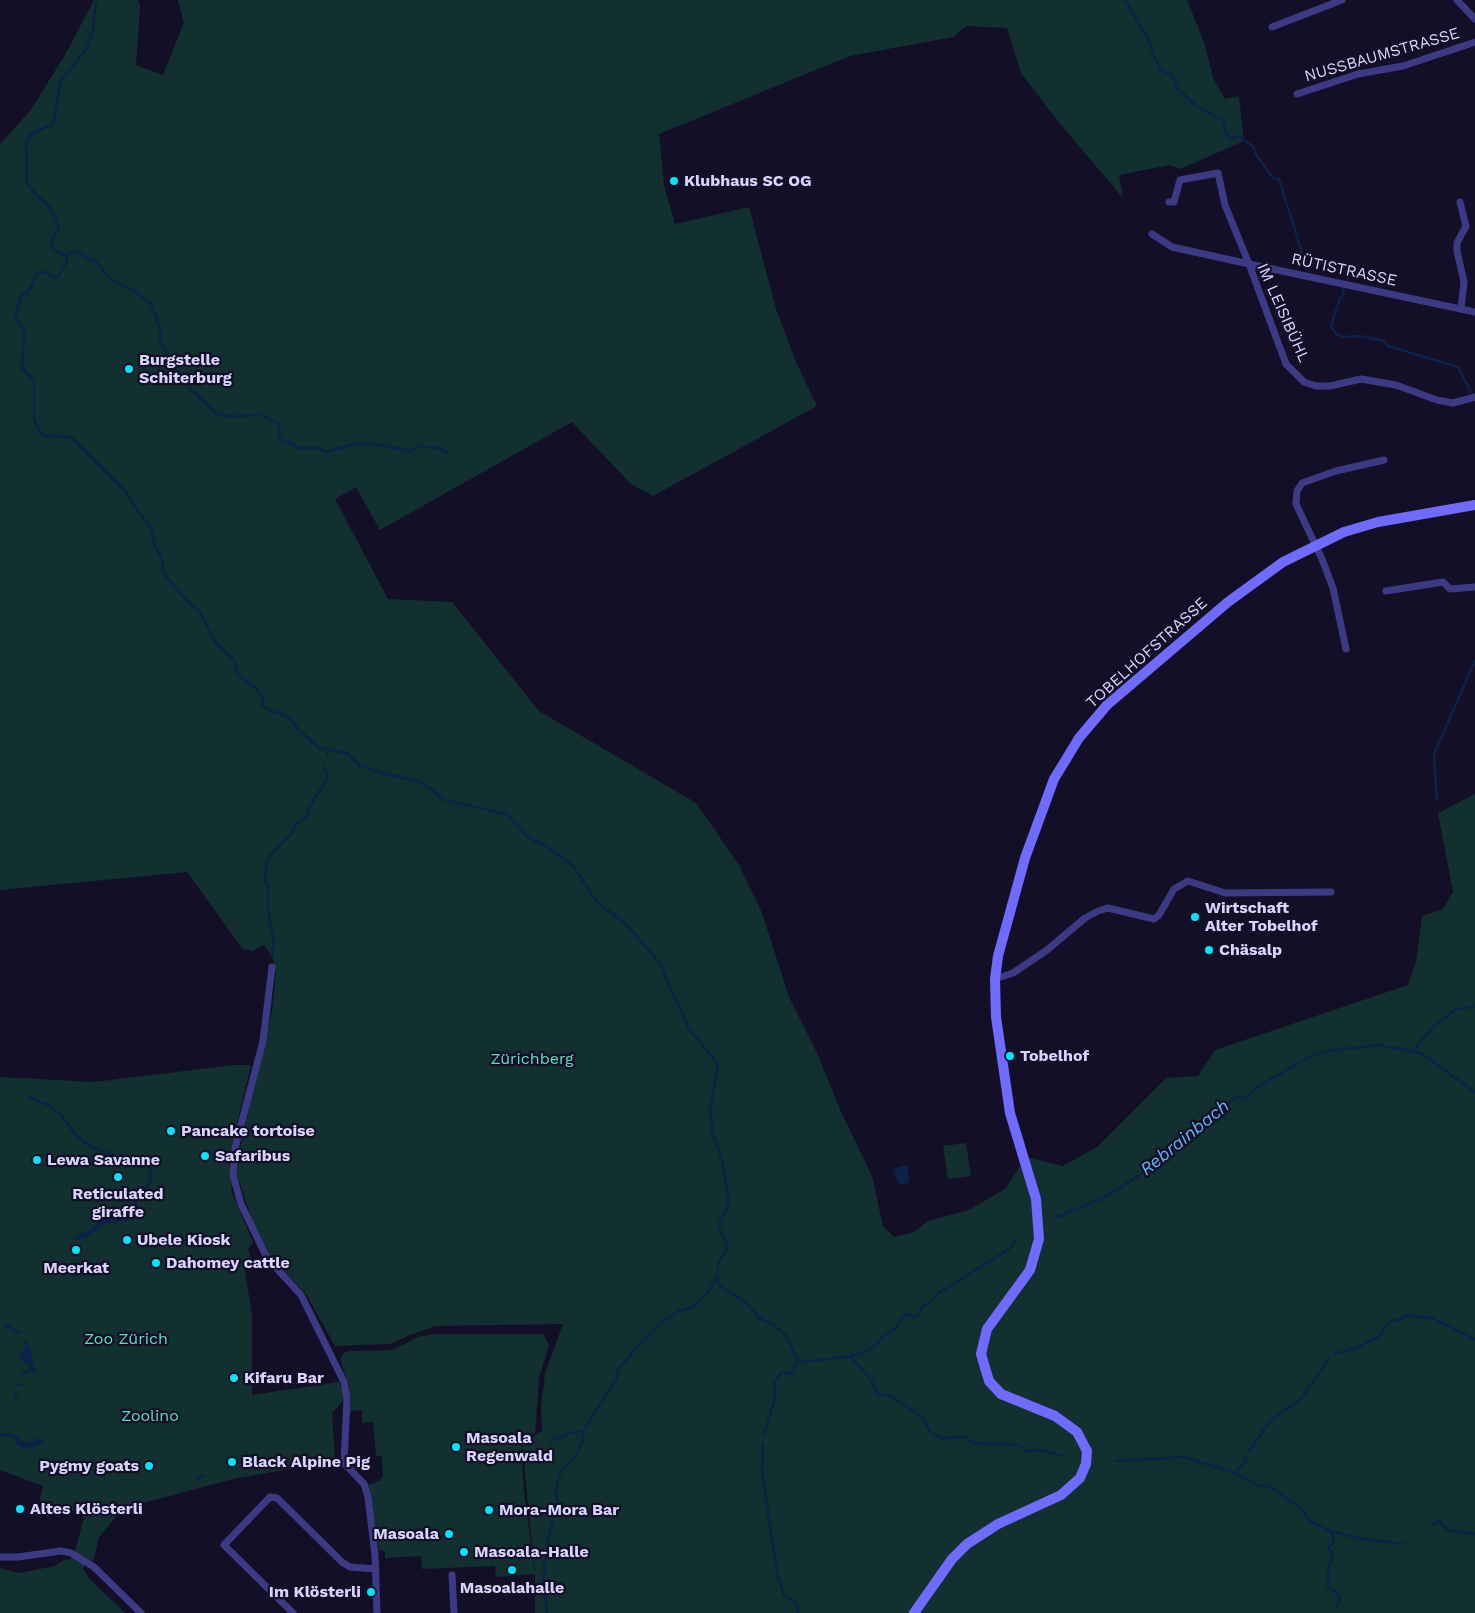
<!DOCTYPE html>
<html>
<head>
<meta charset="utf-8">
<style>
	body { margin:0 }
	canvas { display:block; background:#130f26 }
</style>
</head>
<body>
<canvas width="1475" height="1613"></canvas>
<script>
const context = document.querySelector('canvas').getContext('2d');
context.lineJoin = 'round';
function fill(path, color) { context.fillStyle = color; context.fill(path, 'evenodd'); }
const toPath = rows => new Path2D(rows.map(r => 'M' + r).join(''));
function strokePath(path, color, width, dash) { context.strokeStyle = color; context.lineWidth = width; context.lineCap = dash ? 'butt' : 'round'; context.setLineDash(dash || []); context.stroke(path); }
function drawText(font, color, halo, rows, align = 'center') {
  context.font = font + ' "Work Sans",sans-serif'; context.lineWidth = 4.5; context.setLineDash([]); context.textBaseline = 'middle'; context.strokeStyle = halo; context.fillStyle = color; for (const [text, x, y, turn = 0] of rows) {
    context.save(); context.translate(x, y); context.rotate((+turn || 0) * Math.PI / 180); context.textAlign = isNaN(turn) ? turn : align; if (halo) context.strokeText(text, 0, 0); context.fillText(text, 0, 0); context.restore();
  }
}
const green = toPath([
	[94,0,138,0,140,6,136,65,163,75,184,23,178,0,1187,0,1205,45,1213,78,1225,99,1239,96,1244,141,1180,169,1170,165,1119,175,1123,198,1057,120,1021,73,1007,28,966,26,953,37,850,56,659,134,664,185,675,224,749,207,776,309,796,362,817,406,653,496,631,484,572,422,380,530,356,487,335,499,388,599,452,602,539,711,696,803,739,865,762,913,789,997,817,1053,842,1114,872,1176,883,1226,894,1237,914,1232,928,1221,969,1210,1006,1188,1026,1157,1063,1166,1097,1147,1166,1078,1198,1076,1215,1050,1408,985,1416,962,1422,916,1443,909,1453,892,1438,813,1475,794,1475,1613,535,1613,535,1573,522,1443,542,1431,541,1406,545,1374,563,1324,435,1326,410,1335,390,1344,335,1346,306,1294,270,1256,253,1223,237,1175,237,1160,272,1011,276,972,273,958,264,945,252,951,242,948,187,872,0,890,0,144,30,111,65,55],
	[234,1065,251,1065,229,1158,232,1193,253,1242,248,1249,252,1262,244,1265,252,1315,252,1395,339,1382,342,1390,350,1389,340,1359,344,1353,349,1351,393,1350,418,1337,434,1334,543,1334,549,1345,539,1378,535,1433,521,1442,524,1492,535,1574,496,1577,495,1566,422,1569,421,1556,385,1558,385,1551,379,1550,368,1485,379,1481,383,1476,382,1456,376,1456,373,1422,362,1423,362,1410,350,1411,351,1397,343,1397,343,1401,332,1413,335,1461,233,1479,132,1506,119,1513,99,1537,94,1558,92,1561,89,1559,83,1569,90,1579,125,1613,0,1613,0,1568,19,1573,55,1566,64,1560,70,1559,75,1551,85,1514,65,1509,61,1514,38,1508,43,1486,0,1470,0,1077,94,1082],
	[966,1143,971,1176,948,1179,943,1146]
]);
const water = toPath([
	[904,1166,907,1166,909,1180,908,1183,899,1185,893,1169],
	[136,1199,139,1207,128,1221,103,1224,89,1236,78,1240,74,1238,81,1232,88,1231,114,1210,125,1215],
	[23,1340,28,1342,37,1375,31,1372,32,1369,19,1358,26,1345],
	[0,1433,14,1434,21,1437,19,1443,22,1440,28,1443,38,1438,44,1441,36,1447,23,1448,16,1444,13,1437,0,1436]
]);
const stream = toPath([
	[96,0,93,30,88,47,60,82,54,121,51,125,30,134,26,144,27,182,35,194,49,206,58,221,58,231,52,238,52,246,54,251,67,256,66,263,58,277,51,277,46,272,38,273,28,292,21,295,15,317,24,331,22,368,34,380,34,419,40,432,45,436,71,437,127,493,138,512,150,525,155,546,162,559,163,573,189,603,200,612,216,643,235,661,238,675,255,688,262,696,263,706,272,711,289,717,299,730,319,748,347,753,359,765,381,773,419,781,435,792,442,799,508,815,529,838,548,847,573,866,597,902,626,924,659,962,689,1029,718,1064,710,1109,712,1130,723,1163,729,1204,718,1226,728,1246,718,1264,718,1285,747,1303,759,1318,773,1324,787,1337,797,1359,804,1362,850,1356,865,1352,877,1344,883,1336,895,1329,905,1314,917,1317,922,1307,931,1302,939,1293,1009,1249,1017,1239],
	[1125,0,1147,37,1160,70,1172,75,1176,87,1196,106,1222,120,1228,138,1239,137,1253,146,1257,156,1273,178,1279,179,1306,265],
	[67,256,73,251,80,252,87,259,94,260,113,281,133,290,152,305,162,336,159,340,169,358],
	[1343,290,1344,294,1340,298,1331,326,1336,334,1343,337,1360,336,1384,341,1388,346,1458,367,1471,392],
	[178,370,182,381,217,414,232,417,259,414,279,424,279,439,303,449,314,447,327,452,351,445,369,443,411,451,419,446,438,448,447,452],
	[327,755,327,748],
	[1437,800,1434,754,1475,661],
	[272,956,274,941,268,913,268,885,265,880,267,859,292,833,296,824,309,815,307,811,328,777,324,767],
	[1411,1053,1434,1026,1455,1010,1475,1006],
	[29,1097,50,1106,60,1114,76,1135,89,1146,117,1156,137,1157,147,1164,151,1172,150,1182,145,1190],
	[1057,1217,1105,1197,1143,1173,1173,1144,1210,1121,1235,1097,1246,1098,1260,1085,1314,1055,1328,1051,1378,1045,1421,1053,1475,1092],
	[5,1325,20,1332],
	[1336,1354,1360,1346,1380,1336,1388,1323,1409,1315,1434,1319,1475,1339],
	[850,1356,870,1378,878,1395,889,1395,915,1412,923,1419,931,1433,942,1438,966,1437,973,1443,1017,1445,1027,1451,1042,1450,1063,1456],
	[22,1374,32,1369],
	[16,1385,21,1384],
	[15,1399,16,1395],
	[764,1436,775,1398,774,1383,782,1372,793,1374,797,1359],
	[551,1441,567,1434,582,1431],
	[763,1444,762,1471,777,1573,784,1595,797,1604,798,1613],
	[1249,1451,1270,1421,1301,1399,1329,1359],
	[1116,1461,1184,1457,1235,1473,1259,1486,1269,1486,1300,1508,1310,1521,1331,1531,1362,1539,1404,1544],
	[1235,1473,1246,1461,1246,1457],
	[196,1480,204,1476],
	[557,1500,556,1487,561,1470,575,1457,583,1440,583,1431,617,1378,617,1371,634,1351,665,1320,679,1311,693,1307,709,1292,717,1276],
	[1432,1525,1439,1521,1448,1530,1475,1534],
	[1331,1531,1334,1542,1329,1547,1333,1559,1329,1565,1328,1587,1337,1592,1340,1600,1336,1609],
	[547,1613,543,1576,546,1571,544,1563,552,1521]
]);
const street = toPath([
	[1457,0,1475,19],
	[1272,27,1342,0],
	[1297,94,1358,74,1403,66,1475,42],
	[1169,202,1174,202,1180,180,1218,173,1225,205,1249,264,1475,312],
	[1460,202,1466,226,1457,243,1457,251,1464,282,1461,309],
	[1152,234,1172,247,1249,264,1286,364,1304,382,1316,386,1330,386,1361,379,1396,385,1437,400,1453,403,1475,397],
	[1386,591,1443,582,1450,589,1475,587],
	[1346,649,1333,588,1322,559,1296,504,1297,491,1302,483,1336,471,1384,460],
	[272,967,263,1041,235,1148,233,1175,241,1204,267,1258,301,1295,344,1382,347,1399,344,1463,364,1484,368,1497,375,1555,377,1613],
	[995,979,1013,973,1047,950,1085,918,1098,911,1108,908,1154,919,1159,915,1174,889,1188,881,1225,893,1331,892],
	[0,1557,18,1557,61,1551,71,1553,94,1567,141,1613],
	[452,1575,454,1613],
	[293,1613,224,1545,270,1497,277,1498,342,1562,350,1567,376,1569]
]);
const secondary = toPath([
	[914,1613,952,1559,967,1544,998,1524,1061,1495,1080,1478,1086,1464,1087,1451,1077,1432,1055,1416,1001,1394,989,1381,981,1354,987,1329,1030,1270,1039,1239,1036,1199,1010,1113,996,1017,995,979,998,956,1025,858,1054,779,1079,738,1107,705,1228,602,1283,562,1344,532,1378,522,1475,505]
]);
const markers = [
	[674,181,5,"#00e5ff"],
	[129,369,5,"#00e5ff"],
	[1195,917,5,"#00e5ff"],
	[1209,950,5,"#00e5ff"],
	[1010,1056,5,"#00e5ff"],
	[171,1131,5,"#00e5ff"],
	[205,1156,5,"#00e5ff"],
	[37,1160,5,"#00e5ff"],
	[118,1177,5,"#00e5ff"],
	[127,1240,5,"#00e5ff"],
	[76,1250,5,"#00e5ff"],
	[156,1263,5,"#00e5ff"],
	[234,1378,5,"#00e5ff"],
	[456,1447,5,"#00e5ff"],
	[232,1462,5,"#00e5ff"],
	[149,1466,5,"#00e5ff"],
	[20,1509,5,"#00e5ff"],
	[489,1510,5,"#00e5ff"],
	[449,1534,5,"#00e5ff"],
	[464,1552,5,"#00e5ff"],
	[512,1570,5,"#00e5ff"],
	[371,1592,5,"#00e5ff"]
];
const streetNames = [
	["NUSSBAUMSTRASSE",1382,55,-16],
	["RÜTISTRASSE",1344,270,12],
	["IM LEISIBÜHL",1283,313,66],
	["TOBELHOFSTRASSE",1147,653,-42]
];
const poiNames = [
	["Klubhaus SC OG",684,181],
	["Burgstelle",139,360],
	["Schiterburg",139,378],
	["Wirtschaft",1205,908],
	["Alter Tobelhof",1205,926],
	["Chäsalp",1219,950],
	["Tobelhof",1020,1056],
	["Pancake tortoise",181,1131],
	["Safaribus",215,1156],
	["Lewa Savanne",47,1160],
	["Reticulated",118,1194,"center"],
	["giraffe",118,1212,"center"],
	["Ubele Kiosk",137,1240],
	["Dahomey cattle",166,1263],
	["Meerkat",76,1268,"center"],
	["Kifaru Bar",244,1378],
	["Masoala",466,1438],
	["Regenwald",466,1456],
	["Black Alpine Pig",242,1462],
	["Pygmy goats",139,1466,"right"],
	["Altes Klösterli",30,1509],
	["Mora-Mora Bar",499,1510],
	["Masoala",439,1534,"right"],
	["Masoala-Halle",474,1552],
	["Masoalahalle",512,1588,"center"],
	["Im Klösterli",361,1592,"right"]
];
const parkNames = [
	["Zürichberg",532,1059],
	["Zoo Zürich",126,1339],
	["Zoolino",150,1416]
];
const waterNames = [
	["Rebrainbach",1185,1138,-39]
];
fill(green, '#12302f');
fill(water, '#0c2248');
strokePath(stream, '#0c2248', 2.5);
strokePath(street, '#3d3a85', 7);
strokePath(secondary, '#6f6bff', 10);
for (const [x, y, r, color] of markers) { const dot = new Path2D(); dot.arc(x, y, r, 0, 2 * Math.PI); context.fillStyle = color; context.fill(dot); strokePath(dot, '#130f26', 2); }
drawText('16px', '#d9d4ff', '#130f26', streetNames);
drawText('bold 16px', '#d9d4ff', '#130f26', poiNames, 'left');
drawText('16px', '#5fe0c0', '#130f26', parkNames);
drawText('italic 18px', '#62b6ff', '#130f26', waterNames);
</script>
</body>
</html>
